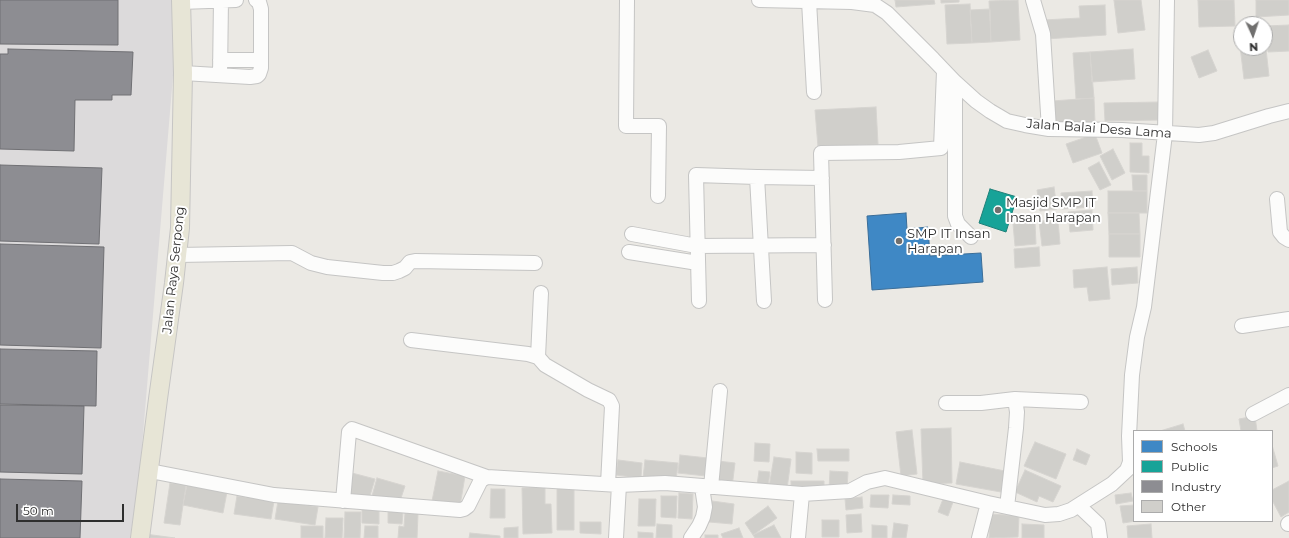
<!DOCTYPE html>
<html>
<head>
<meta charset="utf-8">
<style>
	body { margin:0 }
	#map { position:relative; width:1289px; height:538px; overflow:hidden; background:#ebe9e4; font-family:Montserrat,sans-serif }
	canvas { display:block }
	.legend { position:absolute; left:1133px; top:430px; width:140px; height:92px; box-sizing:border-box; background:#fff; border:1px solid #ababab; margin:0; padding:5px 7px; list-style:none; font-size:12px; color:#2e2e2e }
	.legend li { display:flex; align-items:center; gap:8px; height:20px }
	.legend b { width:20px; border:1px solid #ababab }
	.north { position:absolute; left:1233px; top:16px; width:40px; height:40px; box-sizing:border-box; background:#fff; border:1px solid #ababab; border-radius:50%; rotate:177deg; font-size:11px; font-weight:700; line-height:16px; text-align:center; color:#2e2e2e }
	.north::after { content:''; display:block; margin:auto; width:14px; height:18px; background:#706f6e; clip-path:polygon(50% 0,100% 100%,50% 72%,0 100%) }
	.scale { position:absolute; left:16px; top:504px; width:108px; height:18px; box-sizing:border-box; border:2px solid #2e2e2e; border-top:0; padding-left:5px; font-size:12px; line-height:14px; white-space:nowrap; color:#2e2e2e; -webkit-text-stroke:3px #fff; paint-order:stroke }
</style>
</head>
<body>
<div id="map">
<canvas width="1289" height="538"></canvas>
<ul class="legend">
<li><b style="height:11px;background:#3f88c5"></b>Schools</li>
<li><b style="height:11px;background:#17a398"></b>Public</li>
<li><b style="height:11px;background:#8d8d92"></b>Industry</li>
<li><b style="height:11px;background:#d0cfcb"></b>Other</li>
</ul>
<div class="north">N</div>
<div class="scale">50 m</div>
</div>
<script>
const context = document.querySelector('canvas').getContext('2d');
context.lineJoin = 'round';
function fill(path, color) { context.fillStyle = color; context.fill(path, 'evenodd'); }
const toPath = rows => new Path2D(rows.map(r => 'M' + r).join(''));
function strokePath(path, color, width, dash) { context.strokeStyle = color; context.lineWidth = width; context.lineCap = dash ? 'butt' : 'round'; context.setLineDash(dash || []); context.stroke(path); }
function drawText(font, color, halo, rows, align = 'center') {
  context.font = font + ' Montserrat,sans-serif'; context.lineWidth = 4; context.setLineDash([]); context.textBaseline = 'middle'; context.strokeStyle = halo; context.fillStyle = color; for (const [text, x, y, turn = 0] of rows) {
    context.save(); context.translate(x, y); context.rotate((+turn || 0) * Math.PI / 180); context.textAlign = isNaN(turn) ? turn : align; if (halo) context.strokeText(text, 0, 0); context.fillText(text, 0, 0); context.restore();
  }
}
const industrial = toPath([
	[0,0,172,0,175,52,139,482,130,538,0,538]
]);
const schools = toPath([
	[906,213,907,229,928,227,930,256,981,253,983,282,872,290,867,216,906,213]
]);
const public = toPath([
	[990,189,1017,197,1006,232,979,223,990,189]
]);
const industry = toPath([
	[0,0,118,0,118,45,0,44,0,0],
	[8,49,133,52,131,95,112,95,112,100,75,100,74,151,0,149,0,54,8,54,8,49],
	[0,165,102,168,99,244,0,241,0,165],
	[0,244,104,247,101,348,0,345,0,244],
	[0,349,97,351,96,406,0,404,0,349],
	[0,405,84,406,82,474,0,472,0,405],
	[0,479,82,481,80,538,0,538,0,479]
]);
const building = toPath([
	[895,0,934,0,935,4,896,7,895,0],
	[941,0,959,0,959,2,941,3,941,0],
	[1018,0,1020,40,991,42,989,1,1018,0],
	[1114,0,1141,0,1145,30,1118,33,1114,0],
	[1198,0,1234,0,1235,26,1199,27,1198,0],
	[1256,0,1289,0,1289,15,1256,17,1256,0],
	[970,4,972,43,947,44,945,5,970,4],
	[1105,5,1106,35,1046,39,1044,20,1080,18,1079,6,1105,5],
	[990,9,991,42,972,43,970,10,990,9],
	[1289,25,1289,51,1268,52,1266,26,1289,25],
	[1239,38,1241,38,1241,48,1259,48,1259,50,1266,49,1269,76,1244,79,1239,38],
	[1133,49,1135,79,1092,82,1090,52,1133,49],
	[1208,50,1217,71,1199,78,1191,57,1208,50],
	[1090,52,1094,98,1076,99,1073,53,1090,52],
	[1094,98,1095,122,1053,125,1052,101,1094,98],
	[1160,102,1160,120,1105,121,1104,103,1160,102],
	[876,107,878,144,818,147,815,110,876,107],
	[1095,134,1102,153,1073,163,1066,144,1095,134],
	[1130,143,1142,143,1142,156,1149,156,1149,173,1130,172,1130,143],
	[1113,149,1125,173,1112,180,1100,156,1113,149],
	[1099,162,1111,185,1100,190,1088,168,1099,162],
	[1132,175,1147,175,1147,191,1133,191,1132,175],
	[1054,187,1057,209,1040,211,1037,190,1054,187],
	[1092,191,1093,207,1062,209,1061,193,1092,191],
	[1108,191,1147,191,1147,213,1108,213,1108,191],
	[1092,210,1093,230,1070,232,1068,212,1092,210],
	[1108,213,1139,213,1140,234,1109,234,1108,213],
	[1058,220,1060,244,1042,246,1039,221,1058,220],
	[1035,222,1036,244,1015,246,1013,224,1035,222],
	[1109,234,1140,234,1140,257,1109,257,1109,234],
	[1039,247,1040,266,1015,268,1014,249,1039,247],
	[1107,267,1110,299,1089,301,1087,287,1074,288,1073,270,1107,267],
	[1137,267,1138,283,1112,285,1111,269,1137,267],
	[1255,416,1257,431,1241,431,1239,419,1255,416],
	[1183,424,1185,431,1160,431,1183,424],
	[951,428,952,483,923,484,921,429,951,428],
	[912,430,917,474,901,476,896,432,912,430],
	[1035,442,1066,454,1056,479,1024,466,1035,442],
	[755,443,770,444,769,462,754,461,755,443],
	[1272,445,1278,466,1272,468,1272,445],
	[817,449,849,449,849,461,818,461,817,449],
	[1077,449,1090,455,1086,465,1073,460,1077,449],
	[796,452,812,453,812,474,796,473,796,452],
	[680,455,708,458,706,476,678,473,680,455],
	[774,457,791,459,787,489,769,487,774,457],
	[618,460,642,463,641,478,616,475,618,460],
	[645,460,678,463,676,481,643,478,645,460],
	[718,461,735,463,732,487,715,485,718,461],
	[960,462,1005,471,1001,492,956,484,960,462],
	[1025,470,1061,486,1053,502,1039,496,1037,502,1015,492,1025,470],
	[438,471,465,476,460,506,432,501,438,471],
	[759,471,770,472,768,487,757,485,759,471],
	[830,471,848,472,847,489,829,489,830,471],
	[352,473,375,479,369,499,347,492,352,473],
	[377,478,405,486,399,504,372,496,377,478],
	[791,481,824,481,824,491,791,491,791,481],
	[1289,481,1289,512,1281,517,1272,500,1272,490,1289,481],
	[170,483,186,485,180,525,164,523,170,483],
	[187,485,227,492,223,513,183,505,187,485],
	[545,487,545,504,551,504,552,533,523,534,522,488,545,487],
	[557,488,574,488,574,530,557,530,557,488],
	[491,489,505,489,505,518,490,518,491,489],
	[679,493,693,494,692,519,678,518,679,493],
	[1131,493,1133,501,1116,504,1115,495,1131,493],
	[871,495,889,495,888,508,870,507,871,495],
	[893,495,910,496,910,505,892,504,893,495],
	[237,496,274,501,271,519,234,514,237,496],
	[661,496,677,496,676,518,661,517,661,496],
	[862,497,863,508,846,510,845,499,862,497],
	[639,499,656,499,655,526,638,526,639,499],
	[943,499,953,502,948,516,938,512,943,499],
	[278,501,318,507,315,525,275,519,278,501],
	[712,501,734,504,732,524,709,522,712,501],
	[1134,505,1134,521,1136,521,1123,523,1120,506,1134,505],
	[768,506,777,518,753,535,745,523,768,506],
	[362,509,379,510,379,524,362,523,362,509],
	[388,511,403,512,402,524,388,523,388,511],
	[345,512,361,512,360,538,344,538,345,512],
	[405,513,418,514,417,538,398,538,399,526,404,527,405,513],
	[861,514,862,532,847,533,846,515,861,514],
	[991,514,1019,516,1018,537,989,538,991,514],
	[326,518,343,518,342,538,325,538,326,518],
	[822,520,839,520,839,537,822,537,822,520],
	[580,522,601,522,601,534,580,533,580,522],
	[894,523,908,525,906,538,892,538,894,523],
	[657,524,672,525,672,538,656,538,657,524],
	[1022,524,1044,525,1044,538,1022,538,1022,524],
	[1151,524,1152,538,1128,538,1127,526,1151,524],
	[774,525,781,538,755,538,753,535,774,525],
	[872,525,887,526,887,538,872,538,872,525],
	[301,526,323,526,323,538,301,538,301,526],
	[365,526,378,526,378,538,364,538,365,526],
	[518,527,518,538,504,538,504,528,518,527],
	[739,528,743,538,723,538,721,534,739,528],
	[638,532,653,533,653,538,638,538,638,532],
	[470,533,500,536,500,538,469,538,470,533],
	[145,534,175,538,145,538,145,534],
	[705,535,718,535,718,538,705,538,705,535]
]);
const minor = toPath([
	[627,0,626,126,659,126,658,196],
	[759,0,852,2,875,5,887,13,933,59,955,82,976,101,990,111,1007,121,1025,125,1049,129,1122,130,1199,135,1214,133,1269,116,1289,111],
	[1033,0,1043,34,1049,129],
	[809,1,814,92],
	[181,2,236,0],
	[220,60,261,60],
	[183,73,250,77,257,76,259,74,261,68,261,9,259,2,256,0],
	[220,75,221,0],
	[955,82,955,216,958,224,971,237],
	[757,177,764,301],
	[1277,199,1280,232,1284,237,1289,240],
	[632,234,697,246,824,245],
	[629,252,698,263],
	[178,255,292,253,311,263,327,267,383,273,393,273,399,271,405,268,410,262,415,261,535,263],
	[825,300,821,153,899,152,941,148,944,71],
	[699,301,696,175,757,177,822,178],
	[1242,326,1289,319],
	[411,340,528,354,538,357,545,365,588,390,609,400,612,406,608,484],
	[538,357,541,293],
	[1015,399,1081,402],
	[946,403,981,403,1015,399,1017,412,1016,428,1007,507],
	[1253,414,1289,395],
	[150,471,274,495,460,510,464,509,468,506,481,480,487,477,619,485,665,483,802,494,850,491,867,482,885,478,988,503,1045,515,1059,514,1071,510,1112,484,1127,470,1130,462,1129,436,1132,375,1137,337,1144,307,1165,134,1167,0],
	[711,487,720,391],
	[343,501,349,432,352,429,487,477],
	[1079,506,1098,524,1100,538],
	[1288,524,1289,523],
	[616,538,619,485],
	[691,538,699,526,703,517,705,507,702,487],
	[798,538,802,494],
	[979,538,988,503]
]);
const major = toPath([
	[140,538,158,399,174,283,180,228,183,73,181,0]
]);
const markers = [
	[998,210,4,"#706f6e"],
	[899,241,4,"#706f6e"]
];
const streetNames = [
	["Jalan Balai Desa Lama",1099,129,4],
	["Jalan Raya Serpong",174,270,-84]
];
const poiNames = [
	["Masjid SMP IT",1006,203],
	["Insan Harapan",1006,218],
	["SMP IT Insan",907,234],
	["Harapan",907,249]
];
fill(industrial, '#dcdadb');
fill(schools, '#3f88c5');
strokePath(schools, '#3a6d98', 1);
fill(public, '#17a398');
strokePath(public, '#1e8078', 1);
fill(industry, '#8d8d92');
strokePath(industry, '#707074', 1);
fill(building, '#d0cfcb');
strokePath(building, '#d6d4d0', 1);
strokePath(minor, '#c5c5c4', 16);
strokePath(major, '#c6c5c4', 20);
strokePath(minor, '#fcfcfb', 14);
strokePath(major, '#e7e5d6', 18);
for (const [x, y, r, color] of markers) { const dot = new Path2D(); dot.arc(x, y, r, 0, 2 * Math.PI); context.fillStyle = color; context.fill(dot); strokePath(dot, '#fff', 1.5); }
drawText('13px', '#2e2e2e', '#fff', streetNames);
drawText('13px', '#2e2e2e', '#fff', poiNames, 'left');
</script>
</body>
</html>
